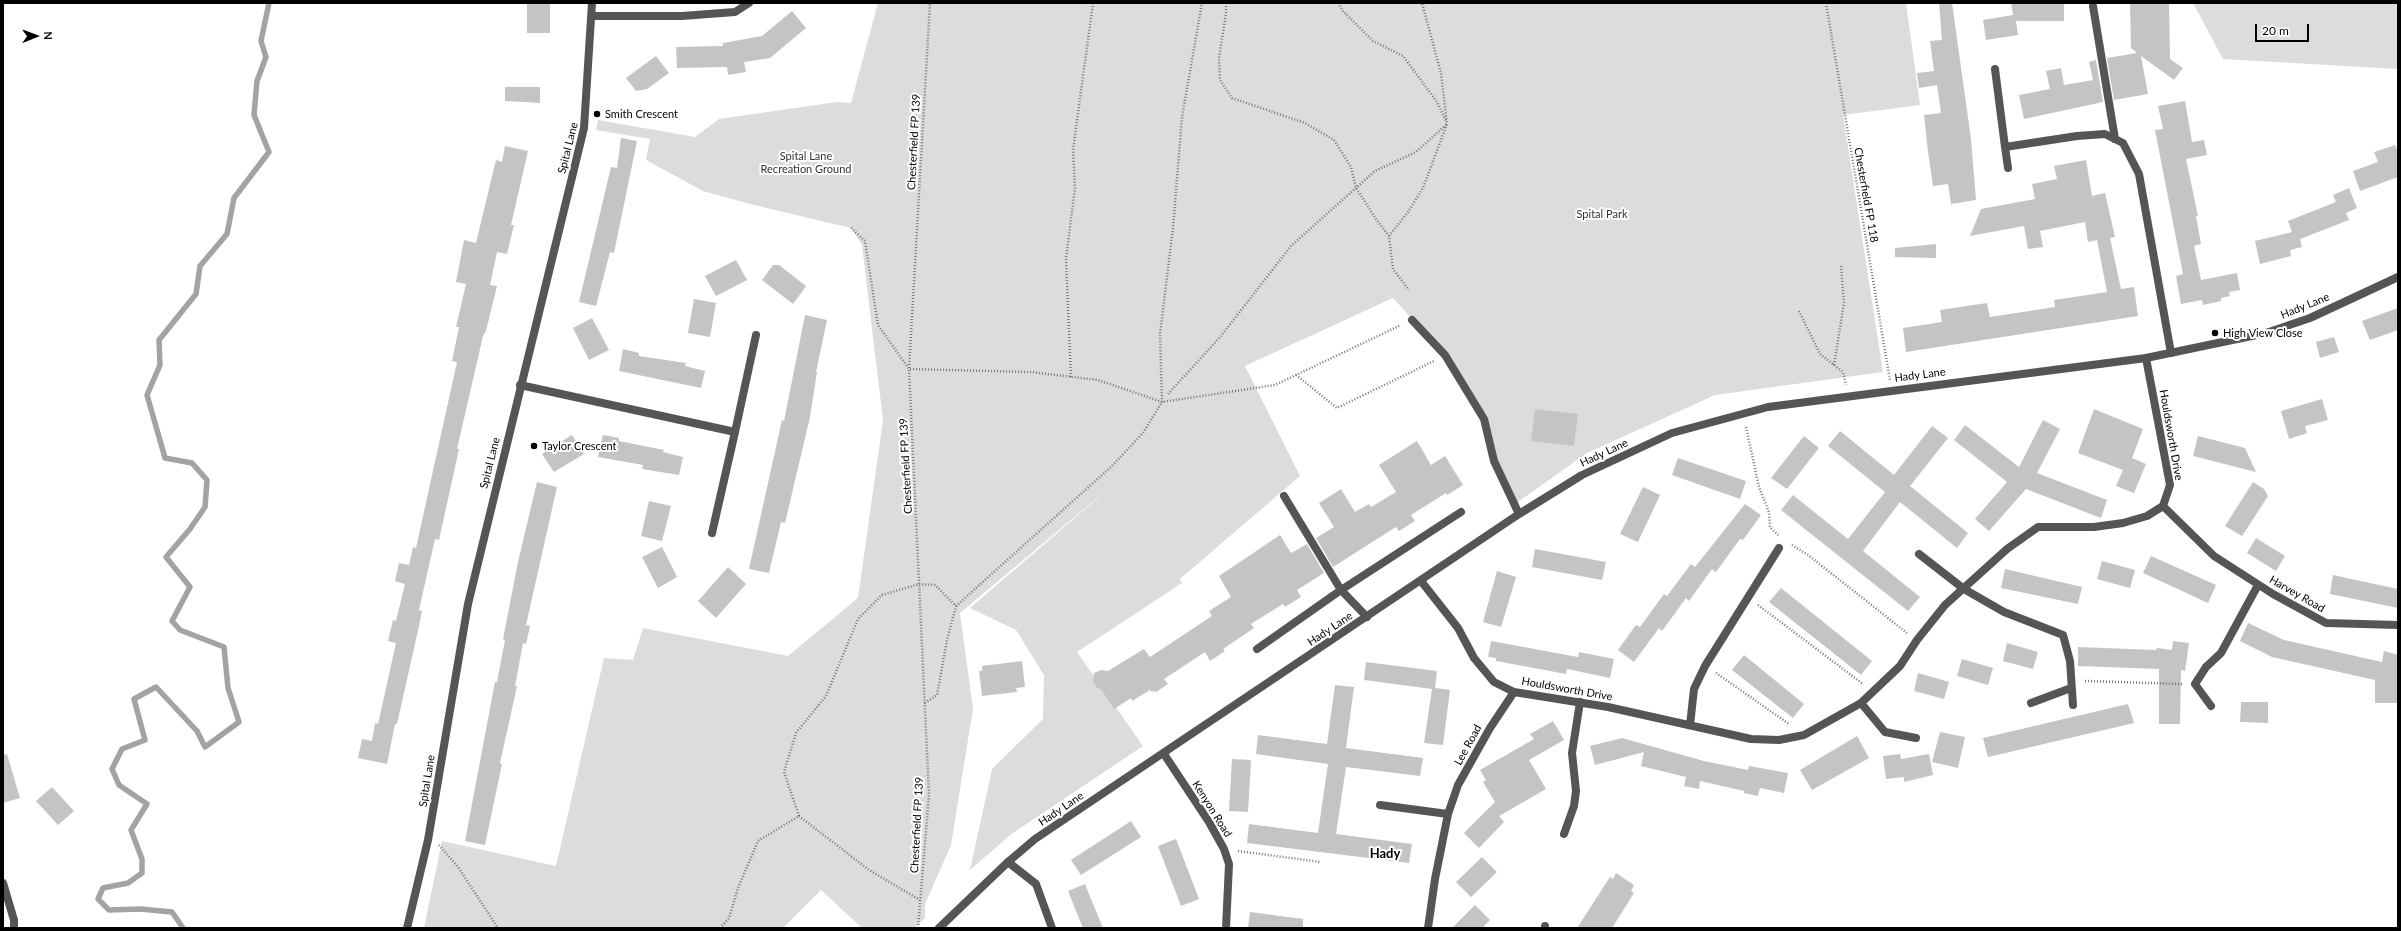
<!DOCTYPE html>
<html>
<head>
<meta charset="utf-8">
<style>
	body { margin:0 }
	#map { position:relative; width:2401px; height:931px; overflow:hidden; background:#fff; font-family:Lato,sans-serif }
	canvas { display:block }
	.frame { position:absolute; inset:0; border:4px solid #000; pointer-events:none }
	.north { position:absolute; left:16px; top:16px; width:40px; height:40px; -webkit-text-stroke:3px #fff; paint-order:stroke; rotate:89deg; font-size:11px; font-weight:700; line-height:16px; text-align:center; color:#000 }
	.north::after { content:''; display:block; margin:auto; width:14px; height:18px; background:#000; clip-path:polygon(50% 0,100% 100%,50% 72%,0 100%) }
	.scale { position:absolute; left:2255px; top:24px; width:54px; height:18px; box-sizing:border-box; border:2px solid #000; border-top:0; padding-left:5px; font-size:12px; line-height:14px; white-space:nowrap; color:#000; -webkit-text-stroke:3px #fff; paint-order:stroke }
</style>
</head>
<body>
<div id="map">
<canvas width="2401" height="931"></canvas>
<div class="frame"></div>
<div class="north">N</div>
<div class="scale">20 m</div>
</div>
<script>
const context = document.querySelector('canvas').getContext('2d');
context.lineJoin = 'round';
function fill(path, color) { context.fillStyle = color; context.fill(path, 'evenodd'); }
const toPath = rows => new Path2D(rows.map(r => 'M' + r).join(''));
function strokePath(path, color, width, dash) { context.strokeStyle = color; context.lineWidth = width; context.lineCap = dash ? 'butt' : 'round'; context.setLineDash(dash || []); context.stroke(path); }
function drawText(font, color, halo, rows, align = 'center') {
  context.font = font + ' Lato,sans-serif'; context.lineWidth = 4; context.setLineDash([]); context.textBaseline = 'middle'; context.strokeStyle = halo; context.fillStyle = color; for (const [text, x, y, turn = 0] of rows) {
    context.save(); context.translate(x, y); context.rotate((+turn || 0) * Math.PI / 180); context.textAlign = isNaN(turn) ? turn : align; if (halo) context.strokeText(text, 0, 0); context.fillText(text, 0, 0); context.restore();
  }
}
const green = toPath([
	[878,3,1906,3,1920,105,1843,115,1883,372,1715,395,1587,453,1515,504,1494,461,1483,419,1445,355,1393,298,1245,366,1300,476,1180,579,1182,583,1077,652,1143,746,1010,835,970,870,992,769,1043,719,1044,675,1016,630,970,608,1120,479,960,613,973,709,951,845,925,904,925,918,915,928,862,928,821,890,783,928,424,928,442,841,556,866,604,658,633,660,643,628,788,656,858,598,883,420,862,245,851,228,754,205,703,191,646,160,650,139,596,130,598,120,695,137,719,119,837,102,851,103],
	[2193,3,2398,3,2398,69,2223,59]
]);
const stream = toPath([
	[183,928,172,912,140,909,109,910,98,899,103,888,128,883,142,873,142,859,131,830,147,804,119,785,112,769,122,749,145,740,134,699,156,687,197,731,205,747,239,722,228,688,224,647,180,630,172,621,190,587,166,557,190,529,205,507,207,480,192,463,165,458,147,395,160,365,159,340,196,294,200,266,227,234,234,198,269,152,254,115,257,81,266,57,261,41,269,3]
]);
const building = toPath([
	[527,3,550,3,550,33,527,33],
	[1939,3,1952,3,1971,139,1976,200,1951,204,1948,184,1933,186,1928,152,1924,115,1941,113,1937,85,1919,88,1917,73,1934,71,1930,41,1942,40],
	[2011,3,2064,3,2064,21,2016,21,2018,35,1986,40,1983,20,2013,15],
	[2130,3,2169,3,2170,59,2183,68,2174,80,2141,56,2148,94,2114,100,2107,58,2137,53,2131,48],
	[792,11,806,28,770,58,744,62,746,72,728,75,727,67,677,68,676,47,723,46,723,43,762,36],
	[656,56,669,73,647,89,636,91,626,78],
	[2096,60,2103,102,2024,119,2019,95,2050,89,2046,71,2061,68,2064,85,2093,80,2089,62],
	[505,87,540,87,540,103,505,101],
	[2185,101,2192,142,2204,140,2207,155,2186,159,2198,216,2196,216,2201,244,2194,246,2201,280,2237,273,2240,290,2229,292,2230,296,2221,298,2221,301,2203,305,2202,300,2181,304,2176,276,2183,274,2155,130,2163,129,2158,106],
	[621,138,637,141,614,253,610,252,596,306,579,302,611,167,617,168],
	[2395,145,2398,152,2398,177,2360,191,2353,171,2378,162,2374,152],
	[505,146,528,151,511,225,514,225,507,254,497,252,490,285,497,286,486,331,483,336,457,449,459,449,439,540,435,539,419,610,422,611,419,626,397,724,395,724,387,764,358,758,362,739,372,741,375,723,378,724,396,643,388,641,393,620,396,621,405,584,395,581,399,563,409,565,413,547,416,548,457,362,452,361,459,327,456,327,466,284,456,282,464,240,476,243,496,160,502,162],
	[2086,160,2092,196,2105,193,2115,237,2110,238,2121,289,2134,287,2138,316,1906,352,1903,328,1942,322,1940,310,1987,303,1990,317,2055,307,2054,300,2107,292,2097,240,2088,242,2085,222,2040,231,2043,247,2028,249,2024,226,1970,236,1981,209,2035,199,2032,184,2057,179,2054,166],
	[2349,188,2357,208,2346,213,2349,220,2300,239,2302,247,2290,250,2291,256,2260,264,2255,241,2292,232,2288,221,2336,202,2333,195],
	[1936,244,1936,258,1895,257,1895,248],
	[736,260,747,280,716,296,705,276],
	[773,265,779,265,806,286,793,304,762,280],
	[694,299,716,303,710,337,688,333],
	[2398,308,2398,330,2370,340,2362,321],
	[805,315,827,320,816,372,817,372,810,417,785,523,781,522,769,573,749,569,782,420,784,421],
	[592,318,609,350,589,360,573,328],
	[2334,337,2339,352,2320,358,2316,342],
	[623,349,639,353,639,356,686,363,685,366,705,371,701,388,619,371],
	[2322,399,2328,420,2305,426,2307,433,2289,439,2281,411],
	[1535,409,1578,414,1574,446,1531,441],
	[2094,409,2143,429,2132,458,2146,464,2134,493,2116,486,2123,470,2078,453],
	[2043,420,2060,429,2037,473,2107,500,2101,518,2026,489,1989,531,1975,519,2007,482,1954,440,1965,425,2019,467],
	[1932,426,1948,438,1910,486,1968,533,1957,548,1900,502,1863,551,1920,597,1908,611,1781,510,1793,495,1848,539,1885,492,1828,446,1840,431,1894,475],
	[572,435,584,454,554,472,542,454],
	[603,435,619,438,619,441,664,450,663,452,683,457,679,475,642,469,643,465,598,457],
	[1804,436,1819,448,1787,489,1771,478],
	[2198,436,2245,448,2256,472,2193,456],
	[1417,441,1431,465,1445,456,1463,485,1447,495,1446,493,1411,515,1415,521,1399,531,1396,527,1333,567,1316,538,1334,527,1319,503,1341,489,1355,512,1369,504,1371,507,1396,492,1379,465],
	[1678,458,1746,481,1740,499,1672,475],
	[537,482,557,487,526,625,530,626,526,644,523,643,515,686,517,686,500,763,502,764,485,845,465,841,495,682,497,682,505,640,503,639,518,562],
	[2253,482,2264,489,2268,496,2242,536,2225,526],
	[1643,487,1660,495,1638,542,1620,534],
	[649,501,671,506,662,541,641,536],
	[1745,504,1761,515,1743,540,1740,539,1716,572,1712,569,1689,601,1686,598,1662,631,1659,628,1634,662,1618,650,1636,625,1640,627,1664,594,1667,596,1691,564,1695,567],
	[1280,535,1291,553,1307,544,1324,573,1297,590,1301,597,1285,607,1283,604,1251,624,1254,628,1223,649,1225,651,1210,661,1205,652,1164,679,1168,684,1156,692,1154,691,1152,692,1150,690,1132,701,1131,698,1114,709,1101,689,1097,688,1093,682,1094,673,1101,670,1108,671,1144,649,1150,657,1212,616,1209,611,1231,597,1219,576],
	[2256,538,2285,556,2276,571,2247,553],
	[662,547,677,577,658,588,642,557],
	[1535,549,1606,562,1602,580,1532,567],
	[2151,556,2216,585,2208,603,2143,573],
	[2102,561,2135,570,2130,588,2097,579],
	[728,567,746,584,716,618,698,601],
	[2005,569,2082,587,2078,604,2001,588],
	[1497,571,1516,577,1501,627,1483,622],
	[2333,575,2398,589,2398,608,2330,594],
	[1781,588,1872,661,1861,675,1769,602],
	[2248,623,2284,640,2382,662,2384,651,2398,655,2398,703,2375,703,2375,680,2272,657,2240,641],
	[1491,641,1578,657,1579,652,1614,659,1610,678,1567,669,1566,674,1496,661,1496,658,1488,657],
	[2173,641,2189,643,2185,671,2181,670,2180,724,2159,724,2159,669,2078,666,2078,647,2156,650,2157,648,2172,650],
	[2007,643,2038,652,2033,669,2003,661],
	[1744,655,1804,704,1793,718,1732,670],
	[1962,659,1993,668,1988,685,1957,676],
	[1022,661,1025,687,1016,688,1017,692,982,696,979,671,982,671,982,666],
	[1366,662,1437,671,1435,688,1450,690,1443,745,1424,743,1432,689,1364,680],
	[1918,673,1949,682,1944,699,1914,691],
	[1335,685,1354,687,1346,748,1423,758,1420,776,1346,767,1336,834,1412,844,1409,863,1247,843,1249,824,1318,833,1328,764,1256,754,1258,735,1327,744],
	[2241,702,2268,702,2268,723,2240,722],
	[2128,704,2134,723,1988,757,1983,738],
	[1553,721,1564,740,1529,760,1546,789,1499,816,1504,822,1479,848,1464,833,1495,802,1483,782,1486,780,1480,770,1534,739,1530,734],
	[1940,732,1965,737,1958,768,1932,762],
	[1857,736,1869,758,1812,790,1800,770],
	[1622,738,1704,761,1748,770,1749,766,1788,773,1784,793,1760,788,1758,796,1744,793,1744,791,1700,781,1699,789,1684,786,1686,777,1641,766,1644,752,1595,765,1590,746],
	[7,754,20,798,3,803,3,755],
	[1900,754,1901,759,1929,754,1933,775,1904,782,1904,777,1886,779,1883,756],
	[1232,759,1251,760,1248,812,1229,811],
	[52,787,74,811,58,825,36,801],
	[1131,821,1141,837,1081,875,1071,860],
	[1176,839,1199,899,1181,906,1158,846],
	[1482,857,1497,872,1471,897,1456,882],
	[1616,873,1634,885,1631,891,1634,893,1612,928,1577,928,1610,877,1613,879],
	[1085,884,1091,899,1103,928,1083,928,1074,906,1068,891],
	[1475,905,1490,920,1482,928,1452,928],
	[1250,912,1303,919,1303,928,1248,928]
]);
const path = toPath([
	[1226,3,1226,14,1219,57,1220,80,1232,98,1305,123,1334,140,1351,167,1356,188,1376,219,1389,236,1393,269,1409,290],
	[1338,3,1343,11,1373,41,1403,56,1437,102,1446,121],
	[1826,3,1890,380],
	[851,228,865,241,878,325,909,369,1031,372,1098,380,1162,402,1275,385,1401,325],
	[1389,236,1408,212,1423,188,1447,124,1441,73,1422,3],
	[1799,311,1820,354,1843,372,1846,385],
	[1834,365,1844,303,1841,266],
	[1296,375,1337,408,1434,361],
	[1071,377,1066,258,1075,188,1073,150,1093,3],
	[1168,394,1221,336,1291,246,1375,171,1416,152,1447,124],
	[1746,427,1759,487,1769,512,1770,527,1779,536],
	[1792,545,1808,555,1907,633],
	[1758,605,1863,684],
	[956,606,1112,466,1143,433,1162,402,1160,334,1173,228,1182,117,1202,3],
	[1716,673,1789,724],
	[2085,681,2183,684],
	[799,816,869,870,920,900],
	[439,845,458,867,498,928],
	[1238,851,1321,862],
	[720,928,729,918,738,888,758,841,799,816,784,772,796,733,826,696,858,619,882,595,919,584,935,585,956,606,947,640,937,695,925,703],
	[918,928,929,795,909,369,930,3]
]);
const service = toPath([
	[2093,6,2115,139],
	[1412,320,1445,355,1484,419,1494,461,1519,514],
	[1284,496,1341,590,1367,617],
	[1257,649,1341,590,1461,512],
	[2031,703,2071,688],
	[1564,834,1574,806,1576,791,1572,753,1580,702]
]);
const minor = toPath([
	[592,16,682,16,735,12,749,3],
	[1995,69,2005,147,2077,136,2105,134,2123,143,2139,174,2171,353],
	[2005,147,2008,168],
	[520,385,735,432,756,335],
	[2163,506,2214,556,2273,594,2326,623,2398,625],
	[712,533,735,432],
	[1919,554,1964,589,2004,612,2063,635,2070,661,2073,705],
	[1421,581,1458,628,1474,658,1494,682,1514,692,1608,707,1751,739,1779,740,1804,735,1861,703],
	[2211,706,2195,684,2206,667,2221,653,2258,585],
	[1690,725,1694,689,1705,666,1779,548],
	[1916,738,1885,732,1861,703,1900,666,1917,640,1945,605,2007,549,2038,527,2094,527,2123,523,2147,516,2163,506,2170,485,2146,358],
	[1164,754,1209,822,1224,849,1229,864,1226,928],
	[1380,805,1448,814],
	[1008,862,1036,884,1052,928],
	[3,883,14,920,14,928],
	[1428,928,1435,879,1448,814,1458,785,1490,728,1514,692],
	[1545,928,1545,926]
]);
const tertiary = toPath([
	[407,928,428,840,468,604,584,128,592,3],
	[939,928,1008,862,1035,839,1519,514,1582,475,1672,433,1768,407,2146,358,2266,333,2310,318,2398,277]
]);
const markers = [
	[597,114,4,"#000"],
	[2215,333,4,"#000"],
	[534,446,4,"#000"]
];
const poiNames = [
	["Smith Crescent",605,114],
	["High View Close",2223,333],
	["Taylor Crescent",542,446]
];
const streetNames = [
	["Chesterfield FP 139",914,142,-87],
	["Spital Lane",568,148,-76],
	["Chesterfield FP 118",1866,195,80],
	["Hady Lane",2305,306,-22],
	["Hady Lane",1920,375,-7],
	["Houldsworth Drive",2171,435,80],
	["Hady Lane",1604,453,-25],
	["Spital Lane",490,463,-76],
	["Chesterfield FP 139",906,466,-93],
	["Harvey Road",2297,594,30],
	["Hady Lane",1330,629,-34],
	["Houldsworth Drive",1567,689,10],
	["Lee Road",1468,745,-61],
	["Spital Lane",427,781,-81],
	["Hady Lane",1061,809,-34],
	["Kenyon Road",1212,809,58],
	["Chesterfield FP 139",917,825,-87]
];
const parkNames = [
	["Spital Lane",806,156],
	["Recreation Ground",806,169],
	["Spital Park",1602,214]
];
const quarterNames = [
	["Hady",1385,854]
];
fill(green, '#dcdcdc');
strokePath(stream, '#a3a3a3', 5.5);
fill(building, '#c4c4c4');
strokePath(path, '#777', 2.5, [1, 2]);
strokePath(service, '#555', 8);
strokePath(minor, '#555', 8);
strokePath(tertiary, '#555', 8);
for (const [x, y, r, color] of markers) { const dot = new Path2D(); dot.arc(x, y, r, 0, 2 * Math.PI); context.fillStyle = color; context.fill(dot); strokePath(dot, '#fff', 1.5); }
drawText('11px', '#000', '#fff', poiNames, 'left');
drawText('11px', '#000', '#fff', streetNames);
drawText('11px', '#333', '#fff', parkNames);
drawText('bold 13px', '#000', '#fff', quarterNames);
</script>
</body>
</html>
